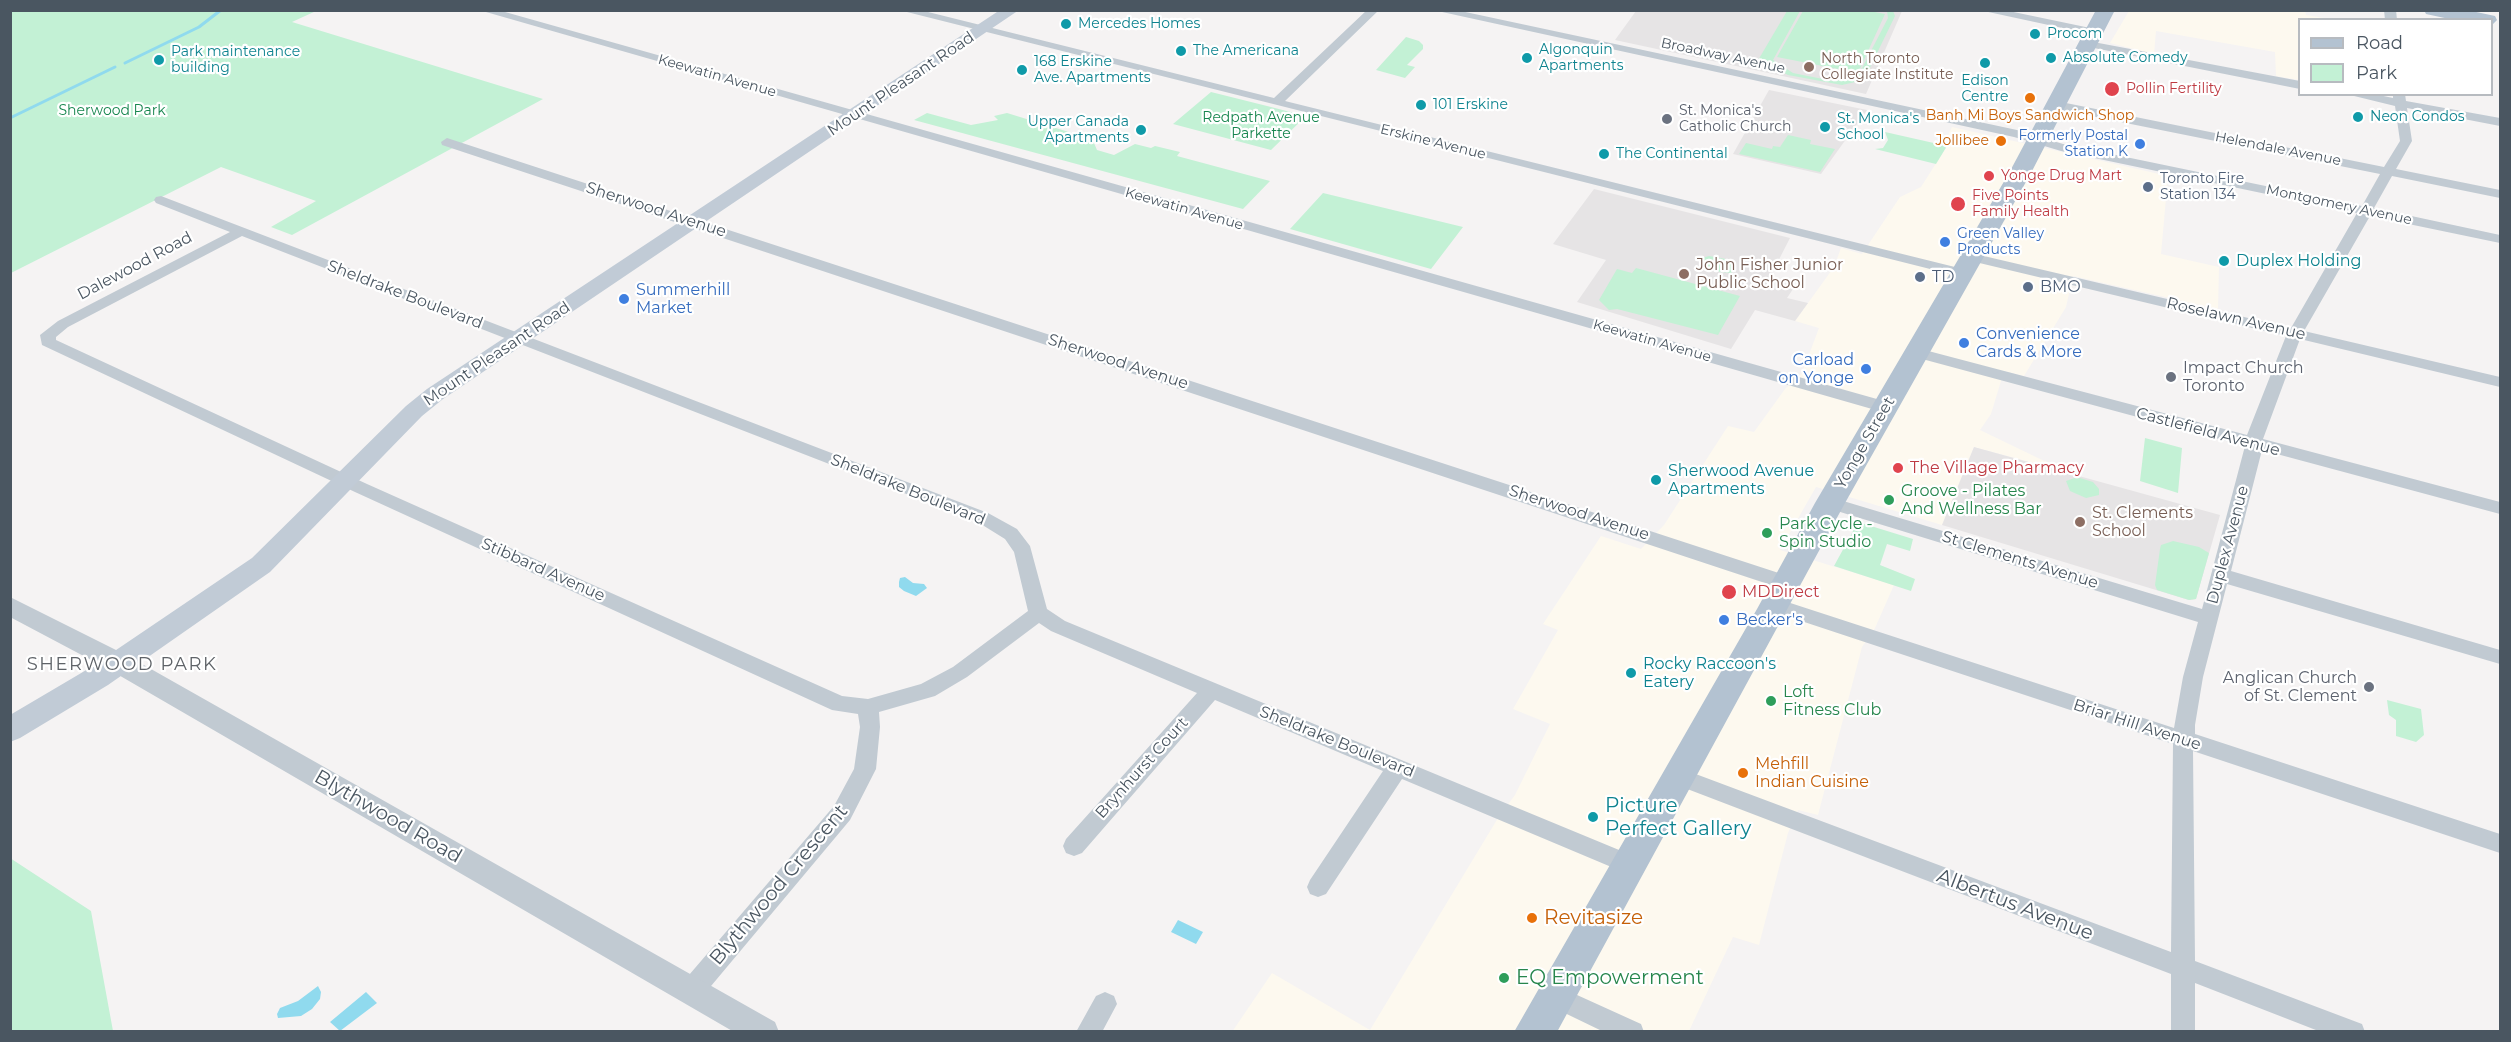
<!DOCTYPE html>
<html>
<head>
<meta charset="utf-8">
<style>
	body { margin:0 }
	#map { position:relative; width:2511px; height:1042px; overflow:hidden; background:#f5f3f3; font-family:Montserrat,sans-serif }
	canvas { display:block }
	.frame { position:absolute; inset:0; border:12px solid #4a5661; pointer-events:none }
	.legend { position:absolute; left:2298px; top:18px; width:195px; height:78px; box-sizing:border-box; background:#fff; border:2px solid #b7bbc0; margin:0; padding:8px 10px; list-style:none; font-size:18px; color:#4a5661 }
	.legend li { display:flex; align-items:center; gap:12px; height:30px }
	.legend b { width:30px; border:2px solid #b7bbc0 }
</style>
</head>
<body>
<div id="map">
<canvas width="2511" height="1042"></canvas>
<div class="frame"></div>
<ul class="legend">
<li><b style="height:8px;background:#b3c2d1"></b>Road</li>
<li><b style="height:16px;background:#c3f1d5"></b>Park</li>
</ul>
</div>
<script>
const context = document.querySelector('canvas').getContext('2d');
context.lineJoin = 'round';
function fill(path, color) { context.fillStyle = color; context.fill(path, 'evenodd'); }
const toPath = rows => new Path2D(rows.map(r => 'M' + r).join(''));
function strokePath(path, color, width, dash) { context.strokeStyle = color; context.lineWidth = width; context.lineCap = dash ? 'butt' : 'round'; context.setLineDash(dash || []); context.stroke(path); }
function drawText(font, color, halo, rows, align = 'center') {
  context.font = font + ' Montserrat,sans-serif'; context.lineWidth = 4.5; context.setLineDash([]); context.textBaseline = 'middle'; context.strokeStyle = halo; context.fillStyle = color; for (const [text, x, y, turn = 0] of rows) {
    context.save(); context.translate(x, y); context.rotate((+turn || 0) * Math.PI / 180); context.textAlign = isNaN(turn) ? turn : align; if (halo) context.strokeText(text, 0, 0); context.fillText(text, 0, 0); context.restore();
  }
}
const commercial = toPath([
	[2305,10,2306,15,2330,19,2300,20,2299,80,2276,76,2275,52,2156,31,2154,54,2110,43,2129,11],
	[1952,127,2168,176,2161,254,2219,267,2218,309,2073,276,2066,307,2024,376,2004,371,1991,414,1980,430,2067,472,1974,447,1942,525,1816,487,1780,550,1894,585,1875,628,1862,647,1818,815,1798,810,1788,833,1759,945,1733,937,1689,1031,1232,1032,1272,973,1370,1030,1498,818,1515,795,1550,724,1513,709,1558,630,1543,624,1601,536,1641,549,1664,525,1728,426,1754,432,1785,389,1802,373,1819,328,1795,321,1834,267,1841,248,1862,254,1900,197,1921,187,1947,146,1945,141]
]);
const education = toPath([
	[1636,11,1902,11,1866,94,1615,40],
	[1769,90,1867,110,1821,174,1733,154],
	[1594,189,1790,238,1769,279,1795,286,1787,298,1808,303,1795,321,1755,310,1731,349,1577,302,1606,260,1553,244],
	[1974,447,2220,515,2196,599,2189,600,1942,525]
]);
const green = toPath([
	[1865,10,1885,14,1858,73,1777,57,1803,11],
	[11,11,316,11,292,22,543,99,292,235,271,227,316,201,221,167,11,273],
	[1787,11,1800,11,1773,60,1793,73,1833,81,1857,78,1888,18,1887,11,1893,11,1895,16,1864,80,1842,85,1788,75,1771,66,1757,62],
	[1406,37,1419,41,1423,45,1423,49,1407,65,1415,67,1405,78,1376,70],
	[1211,92,1267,106,1306,116,1271,150,1173,124],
	[927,113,971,125,998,120,994,116,1007,113,1085,137,1094,143,1097,150,1114,155,1135,144,1151,148,1155,146,1180,152,1177,156,1270,181,1243,209,914,120],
	[1885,132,1947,146,1936,164,1875,149,1883,148,1888,140],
	[1788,135,1811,140,1810,144,1835,149,1820,172,1739,154,1746,143,1772,149,1773,146,1780,147],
	[1323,193,1463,227,1431,269,1290,229],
	[1709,256,1731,260,1733,264,1731,270,1732,273,1720,272,1704,266,1701,263,1702,258],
	[1636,268,1740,296,1718,335,1617,309,1609,310,1599,300,1617,269,1632,273],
	[2145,438,2182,448,2178,493,2140,481],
	[2077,477,2093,482,2099,489,2099,495,2086,498,2070,491,2066,481],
	[1858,522,1913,539,1910,551,1887,544,1880,565,1915,579,1911,591,1834,566],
	[2173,541,2199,547,2209,553,2196,599,2189,600,2157,590,2155,585,2160,549,2161,545],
	[2387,700,2421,709,2424,735,2416,742,2396,736,2396,720,2389,715],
	[10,858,91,911,113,1031,11,1031]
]);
const water = toPath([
	[905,577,913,583,924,584,927,588,916,596,904,591,899,587,899,582,900,578],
	[1178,920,1203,932,1196,944,1171,932],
	[318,986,321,992,320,999,312,1009,301,1016,278,1018,277,1014,280,1008,298,1001],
	[366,992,377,1003,340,1031,330,1022]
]);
const stream = toPath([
	[125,63,199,27,221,10],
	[10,118,115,67]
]);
const minor = toPath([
	[479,10,498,10,1891,403,1893,407,1891,411,1885,412,1879,411,479,10],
	[899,10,920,10,1274,98,1367,10,1379,10,1285,101,1967,270,1969,273,1962,277,899,10],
	[1433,10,1456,10,2017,130,2063,144,2362,206,2380,174,2056,109,2050,105,2056,101,2384,167,2400,141,2395,106,2346,94,2374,94,2393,98,2393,94,2405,94,2406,101,2500,118,2500,126,2407,108,2412,141,2396,169,2500,190,2500,198,2392,176,2374,208,2500,235,2500,243,2370,216,2304,331,2500,377,2500,387,2300,339,2263,439,2500,502,2500,514,2262,450,2231,571,2500,650,2500,664,2227,584,2203,677,2195,725,2195,734,2500,834,2500,853,2193,751,2195,961,2362,1024,2365,1032,2321,1032,2195,983,2195,1032,2171,1032,2171,974,1669,782,1666,776,1669,770,1677,767,1685,770,2171,952,2173,744,1768,610,1765,605,1768,600,1775,598,2174,728,2183,677,2198,622,1824,507,1821,503,1824,499,1830,497,2202,609,2245,446,1911,356,1909,353,1917,348,2247,435,2286,336,1971,261,1964,257,1971,253,2291,328,2357,213,2061,151,2014,137,1433,10],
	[1979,10,2004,10,2095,29,2101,32,2095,35,1979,10],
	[2384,10,2396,10,2397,20,2385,20,2384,10],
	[2088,41,2300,81,2300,89,2084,46,2084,42,2088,41],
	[447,138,1794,578,1796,583,1794,588,1787,590,1780,588,442,145,441,142,447,138],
	[161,196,988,513,1017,529,1030,546,1047,609,1065,621,1636,857,1639,864,1636,871,1628,874,1402,779,1326,894,1318,897,1310,894,1307,887,1310,880,1383,771,1215,700,1082,853,1074,856,1066,853,1063,846,1066,839,1197,693,1051,631,1039,623,967,677,935,696,879,712,880,727,876,769,850,820,701,998,692,1001,683,998,680,990,683,982,834,806,854,769,860,727,858,714,832,710,355,492,42,345,40,335,58,321,230,232,156,203,154,200,156,197,161,196],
	[242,236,976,521,1005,539,1014,552,1028,611,953,667,921,684,868,699,842,696,367,484,56,340,56,337,68,327,242,236],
	[1555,985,1641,1024,1644,1032,1604,1032,1546,1004,1543,996,1546,988,1555,985],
	[1105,992,1114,996,1117,1004,1102,1032,1076,1032,1096,996,1105,992]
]);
const tertiary = toPath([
	[10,597,128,656,775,1022,779,1032,734,1032,110,670,10,617,10,597]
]);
const secondary = toPath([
	[1000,10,1019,10,443,399,422,416,270,572,108,685,20,738,10,742,10,715,88,669,252,558,406,406,427,389,1000,10]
]);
const primary = toPath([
	[2096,10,2115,10,2031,173,1845,503,1557,1032,1514,1032,1757,609,1815,503,2009,173,2096,10],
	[2424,10,2467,10,2495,16,2497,20,2492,25,2492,20,2454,20,2426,14,2424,10]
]);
const markers = [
	[1066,24,6,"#0f9aa8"],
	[2035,34,6,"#0f9aa8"],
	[1181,51,6,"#0f9aa8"],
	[1527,58,6,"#0f9aa8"],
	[2051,58,6,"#0f9aa8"],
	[159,60,6,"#0f9aa8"],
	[1985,63,6,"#0f9aa8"],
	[1809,67,6,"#8d6e63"],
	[1022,70,6,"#0f9aa8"],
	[2112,89,8,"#e0444e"],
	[2030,98,6,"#e8710a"],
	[1421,105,6,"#0f9aa8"],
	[2358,117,6,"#0f9aa8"],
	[1667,119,6,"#6b7280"],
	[1825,127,6,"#0f9aa8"],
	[1141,130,6,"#0f9aa8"],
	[2001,141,6,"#e8710a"],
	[2140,144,6,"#3f7fe0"],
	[1604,154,6,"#0f9aa8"],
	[1989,176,6,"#e0444e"],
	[2148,187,6,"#5c6f8a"],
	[1958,204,8,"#e0444e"],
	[1945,242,6,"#3f7fe0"],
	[2224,261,6,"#0f9aa8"],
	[1684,274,6,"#8d6e63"],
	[1920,277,6,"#5c6f8a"],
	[2028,287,6,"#5c6f8a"],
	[624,299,6,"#3f7fe0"],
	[1964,343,6,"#3f7fe0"],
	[1866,369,6,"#3f7fe0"],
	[2171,377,6,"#6b7280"],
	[1898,468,6,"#e0444e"],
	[1656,480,6,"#0f9aa8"],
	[1889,500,6,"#2e9e5b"],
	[2080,522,6,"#8d6e63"],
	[1767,533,6,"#2e9e5b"],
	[1729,592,8,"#e0444e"],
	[1724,620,6,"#3f7fe0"],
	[1631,673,6,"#0f9aa8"],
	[2369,687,6,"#6b7280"],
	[1771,701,6,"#2e9e5b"],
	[1743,773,6,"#e8710a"],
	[1593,817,6,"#0f9aa8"],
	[1532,918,6,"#e8710a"],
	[1504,978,6,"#2e9e5b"]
];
const farCulturenames = [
	["Mercedes Homes",1078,24],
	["Procom",2047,34],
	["Algonquin",1539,50],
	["Apartments",1539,66],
	["The Americana",1193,51],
	["Park maintenance",171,52],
	["building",171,68],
	["Absolute Comedy",2063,58],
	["168 Erskine",1034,62],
	["Ave. Apartments",1034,78],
	["Edison",1985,81,"center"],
	["Centre",1985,97,"center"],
	["101 Erskine",1433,105],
	["Neon Condos",2370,117],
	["St. Monica's",1837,119],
	["School",1837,135],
	["Upper Canada",1129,122,"right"],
	["Apartments",1129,138,"right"],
	["The Continental",1616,154]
];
const farStreetnames = [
	["Broadway Avenue",1723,56,12],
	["Keewatin Avenue",717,76,16],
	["Erskine Avenue",1433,142,14],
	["Helendale Avenue",2278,149,11],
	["Montgomery Avenue",2339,205,12],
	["Keewatin Avenue",1184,209,16],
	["Keewatin Avenue",1652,341,16]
];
const farEducationnames = [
	["North Toronto",1821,59],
	["Collegiate Institute",1821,75]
];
const farHealthnames = [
	["Pollin Fertility",2126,89],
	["Yonge Drug Mart",2001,176],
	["Five Points",1972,196],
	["Family Health",1972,212]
];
const farParknames = [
	["Sherwood Park",112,111],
	["Redpath Avenue",1261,118],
	["Parkette",1261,134]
];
const farWorshipnames = [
	["St. Monica's",1679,111],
	["Catholic Church",1679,127]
];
const farFoodnames = [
	["Banh Mi Boys Sandwich Shop",2030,116],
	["Jollibee",1989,141,"right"]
];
const farShopnames = [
	["Formerly Postal",2128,136],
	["Station K",2128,152],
	["Green Valley",1957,234,"left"],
	["Products",1957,250,"left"]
];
const farServicenames = [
	["Toronto Fire",2160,179],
	["Station 134",2160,195]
];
const streetNames = [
	["Mount Pleasant Road",901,84,-34],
	["Sherwood Avenue",656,210,18],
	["Dalewood Road",135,266,-28],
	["Sheldrake Boulevard",405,295,21],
	["Roselawn Avenue",2236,319,13],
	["Mount Pleasant Road",497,354,-34],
	["Sherwood Avenue",1118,362,18],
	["Castlefield Avenue",2208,432,15],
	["Yonge Street",1865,443,-60],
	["Sheldrake Boulevard",908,490,22],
	["Sherwood Avenue",1579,513,18],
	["Duplex Avenue",2228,545,-75],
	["St Clements Avenue",2020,560,17],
	["Stibbard Avenue",543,570,24],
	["Briar Hill Avenue",2137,725,18],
	["Sheldrake Boulevard",1337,742,22],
	["Brynhurst Court",1142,768,-48]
];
const cultureNames = [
	["Duplex Holding",2236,261],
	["Sherwood Avenue",1668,471],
	["Apartments",1668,489],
	["Rocky Raccoon's",1643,664],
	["Eatery",1643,682]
];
const educationNames = [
	["John Fisher Junior",1696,265],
	["Public School",1696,283],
	["St. Clements",2092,513],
	["School",2092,531]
];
const serviceNames = [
	["TD",1932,277],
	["BMO",2040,287]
];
const shopNames = [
	["Summerhill",636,290],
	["Market",636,308],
	["Convenience",1976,334],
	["Cards & More",1976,352],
	["Carload",1854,360,"right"],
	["on Yonge",1854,378,"right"],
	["Becker's",1736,620]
];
const worshipNames = [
	["Impact Church",2183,368],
	["Toronto",2183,386],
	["Anglican Church",2357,678,"right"],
	["of St. Clement",2357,696,"right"]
];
const healthNames = [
	["The Village Pharmacy",1910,468],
	["MDDirect",1742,592]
];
const leisureNames = [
	["Groove - Pilates",1901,491],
	["And Wellness Bar",1901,509],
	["Park Cycle -",1779,524],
	["Spin Studio",1779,542],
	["Loft",1783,692],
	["Fitness Club",1783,710]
];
const foodNames = [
	["Mehfill",1755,764],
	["Indian Cuisine",1755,782]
];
const neighbourhoodNames = [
	["SHERWOOD PARK",122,665]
];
const nearCulturenames = [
	["Picture",1605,806],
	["Perfect Gallery",1605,829]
];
const nearStreetnames = [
	["Blythwood Road",388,817,30],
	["Blythwood Crescent",779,885,-50],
	["Albertus Avenue",2015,905,21]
];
const nearFoodnames = [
	["Revitasize",1544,918]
];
const nearLeisurenames = [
	["EQ Empowerment",1516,978]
];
fill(commercial, '#fdf9ef');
fill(education, '#e6e4e5');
fill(green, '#c3f1d5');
fill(water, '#90daee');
strokePath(stream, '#90daee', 3);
fill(minor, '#c1cad2');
fill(tertiary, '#c1cad2');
fill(secondary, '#c1cbd6');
fill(primary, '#b3c2d1');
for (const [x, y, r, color] of markers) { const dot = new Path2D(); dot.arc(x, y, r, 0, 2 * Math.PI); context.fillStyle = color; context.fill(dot); strokePath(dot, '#fff', 2); }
drawText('14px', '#0d838f', '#fff', farCulturenames, 'left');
drawText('14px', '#4a5661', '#fff', farStreetnames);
drawText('14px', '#785e54', '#fff', farEducationnames, 'left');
drawText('14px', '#be3a42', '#fff', farHealthnames, 'left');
drawText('14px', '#17864f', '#fff', farParknames);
drawText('14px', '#5b616d', '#fff', farWorshipnames, 'left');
drawText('14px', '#c56008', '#fff', farFoodnames);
drawText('14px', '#366cbe', '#fff', farShopnames, 'right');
drawText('14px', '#4e5e75', '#fff', farServicenames, 'left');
drawText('16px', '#4a5661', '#fff', streetNames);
drawText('16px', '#0d838f', '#fff', cultureNames, 'left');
drawText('16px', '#785e54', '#fff', educationNames, 'left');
drawText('16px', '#4e5e75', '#fff', serviceNames, 'left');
drawText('16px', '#366cbe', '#fff', shopNames, 'left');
drawText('16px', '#5b616d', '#fff', worshipNames, 'left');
drawText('16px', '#be3a42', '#fff', healthNames, 'left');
drawText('16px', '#27864d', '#fff', leisureNames, 'left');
drawText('16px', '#c56008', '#fff', foodNames, 'left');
context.letterSpacing = '1.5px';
drawText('18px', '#5f6368', '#fff', neighbourhoodNames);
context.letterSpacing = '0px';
drawText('20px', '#0d838f', '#fff', nearCulturenames, 'left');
drawText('20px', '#4a5661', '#fff', nearStreetnames);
drawText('20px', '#c56008', '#fff', nearFoodnames, 'left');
drawText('20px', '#27864d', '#fff', nearLeisurenames, 'left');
</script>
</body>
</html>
